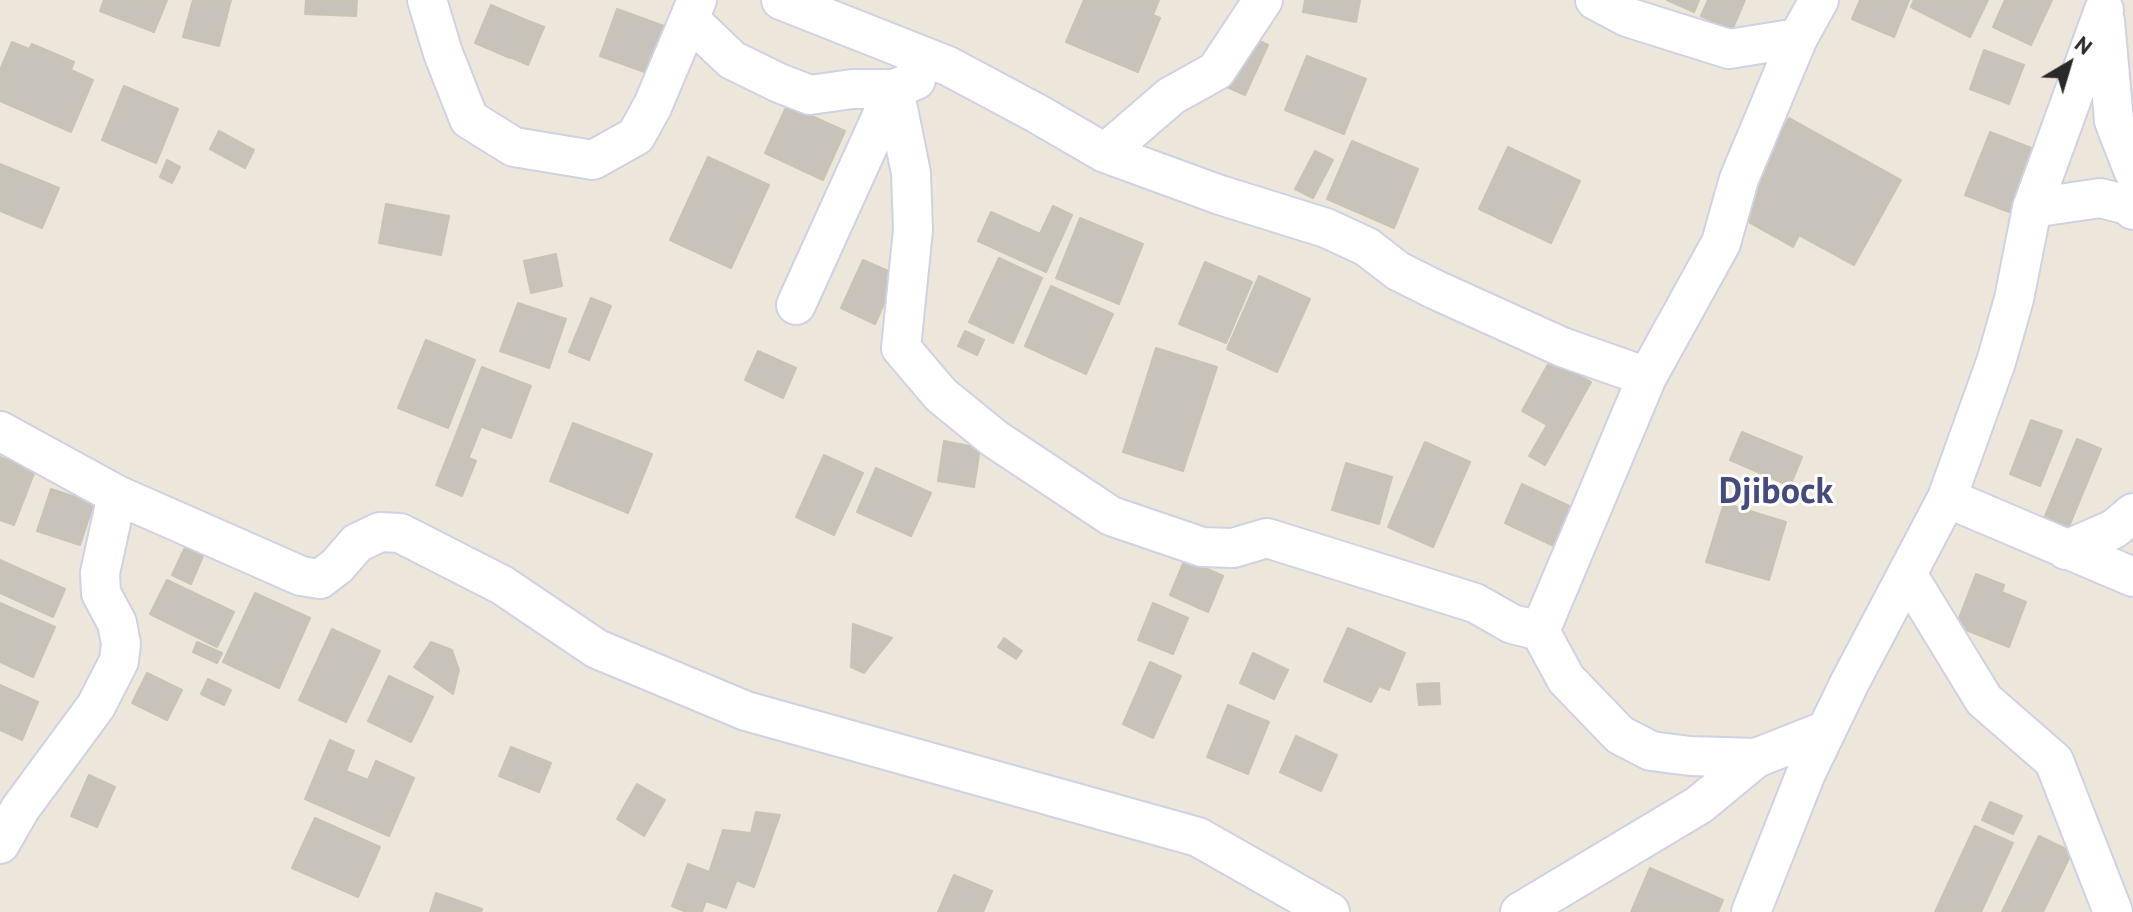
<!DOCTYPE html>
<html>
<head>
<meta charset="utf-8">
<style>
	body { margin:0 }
	#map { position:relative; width:2133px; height:912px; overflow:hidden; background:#ede6da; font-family:"PT Sans",sans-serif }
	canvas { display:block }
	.north { position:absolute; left:2029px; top:24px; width:80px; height:80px; -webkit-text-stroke:6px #fff; paint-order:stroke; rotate:38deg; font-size:22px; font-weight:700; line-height:32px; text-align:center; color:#292929 }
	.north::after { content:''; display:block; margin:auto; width:28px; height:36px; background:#292929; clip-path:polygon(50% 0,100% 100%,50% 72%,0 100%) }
</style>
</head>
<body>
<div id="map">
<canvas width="2133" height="912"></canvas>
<div class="north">N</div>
</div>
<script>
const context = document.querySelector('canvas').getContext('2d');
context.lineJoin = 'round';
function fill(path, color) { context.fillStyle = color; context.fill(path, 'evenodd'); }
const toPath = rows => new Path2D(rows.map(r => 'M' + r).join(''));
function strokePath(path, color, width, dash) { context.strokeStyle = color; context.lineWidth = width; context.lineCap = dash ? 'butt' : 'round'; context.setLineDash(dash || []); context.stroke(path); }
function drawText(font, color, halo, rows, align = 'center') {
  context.font = font + ' "PT Sans",sans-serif'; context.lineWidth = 6; context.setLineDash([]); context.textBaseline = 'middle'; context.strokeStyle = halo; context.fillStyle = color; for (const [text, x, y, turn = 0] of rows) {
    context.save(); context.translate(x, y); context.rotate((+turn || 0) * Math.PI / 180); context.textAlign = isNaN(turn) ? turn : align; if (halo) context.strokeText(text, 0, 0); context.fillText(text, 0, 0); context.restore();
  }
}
const building = toPath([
	[104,0,167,0,154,32,100,11,104,0],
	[193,0,231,0,219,46,183,37,193,0],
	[306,0,357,0,356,16,305,14,306,0],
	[1084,0,1159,0,1153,15,1160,18,1138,72,1066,42,1084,0],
	[1305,0,1360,0,1356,22,1303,12,1305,0],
	[1667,0,1699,0,1694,12,1667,0],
	[1708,0,1745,0,1732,30,1701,16,1708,0],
	[1860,0,1909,0,1894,37,1852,19,1860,0],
	[1914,0,1988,0,1970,37,1911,7,1914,0],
	[2005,0,2052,0,2031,45,1993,27,2005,0],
	[491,5,526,20,510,58,475,43,491,5],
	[617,9,667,27,650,74,600,56,617,9],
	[526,20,544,27,528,65,510,57,526,20],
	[1249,36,1268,45,1245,95,1225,86,1249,36],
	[12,42,29,49,32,44,74,62,71,70,93,80,71,132,0,101,0,70,12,42],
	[1984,50,2024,65,2009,104,1970,89,1984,50],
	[1307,56,1366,79,1344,134,1285,110,1307,56],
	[124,86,178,109,156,163,102,140,124,86],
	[787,105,845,131,823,180,765,153,787,105],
	[1789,118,1901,180,1854,265,1799,235,1793,247,1736,215,1789,118],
	[219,131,254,150,245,168,210,149,219,131],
	[1990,132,2034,149,2009,212,1965,195,1990,132],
	[1352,141,1418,169,1394,228,1327,199,1352,141],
	[1508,147,1580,181,1551,243,1479,209,1508,147],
	[1315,151,1333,160,1313,198,1295,189,1315,151],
	[708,157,769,185,731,268,670,240,708,157],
	[167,160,180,167,172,183,160,177,167,160],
	[0,164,59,188,42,228,0,211,0,164],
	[386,204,449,216,441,255,379,243,386,204],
	[1053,206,1072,215,1046,272,978,241,991,212,1040,234,1053,206],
	[1080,218,1143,244,1119,304,1056,278,1080,218],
	[556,254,562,286,531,293,524,261,556,254],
	[999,258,1042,278,1013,343,969,322,999,258],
	[863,260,897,275,875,324,841,308,863,260],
	[1205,262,1252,282,1226,343,1179,324,1205,262],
	[1259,276,1310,299,1277,372,1227,349,1259,276],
	[1051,286,1113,314,1086,374,1025,346,1051,286],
	[591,298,611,306,589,360,569,352,591,298],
	[518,303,566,319,549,368,500,351,518,303],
	[965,331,984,340,977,355,958,346,965,331],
	[426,340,475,360,448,428,398,408,426,340],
	[1156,348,1217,367,1183,471,1123,452,1156,348],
	[758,351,796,368,783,398,745,380,758,351],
	[1551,359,1591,382,1545,465,1529,456,1547,425,1522,411,1551,359],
	[482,367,531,386,511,438,462,419,482,367],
	[462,419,481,427,469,457,450,450,462,419],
	[2031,420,2062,431,2040,486,2010,474,2031,420],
	[573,423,652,454,628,513,550,481,573,423],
	[1742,432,1802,457,1790,486,1730,460,1742,432],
	[2077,439,2101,449,2067,531,2043,521,2077,439],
	[944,441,980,448,974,487,938,481,944,441],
	[1425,442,1470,462,1433,547,1388,527,1425,442],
	[450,450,476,461,462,496,436,485,450,450],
	[824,455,863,473,834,535,796,517,824,455],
	[0,457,35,471,14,525,0,520,0,457],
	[1346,463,1392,477,1379,524,1332,510,1346,463],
	[876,468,931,493,911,536,857,512,876,468],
	[1522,484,1578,510,1560,549,1505,523,1522,484],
	[51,489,94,503,80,545,37,531,51,489],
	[1724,503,1786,522,1769,580,1706,562,1724,503],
	[188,541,206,549,191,584,172,575,188,541],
	[1185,559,1223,576,1208,612,1170,595,1185,559],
	[0,560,65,589,53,617,0,593,0,560],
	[1976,574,2004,585,2002,592,2026,602,2009,647,1956,626,1976,574],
	[167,580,234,612,217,647,150,614,167,580],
	[255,593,310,618,279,688,223,662,255,593],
	[0,603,55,627,33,677,0,662,0,603],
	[1153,603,1188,618,1173,654,1138,640,1153,603],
	[853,624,892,638,864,673,851,667,853,624],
	[1348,628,1405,653,1389,690,1379,686,1371,702,1324,681,1348,628],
	[332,629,380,651,346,722,299,700,332,629],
	[1004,638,1022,651,1016,659,998,647,1004,638],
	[197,642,222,653,217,663,193,652,197,642],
	[431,642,452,650,459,670,453,694,414,667,431,642],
	[1253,653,1288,670,1274,699,1240,683,1253,653],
	[1150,662,1181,676,1153,738,1123,724,1150,662],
	[147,673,182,690,167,720,132,703,147,673],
	[389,676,433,697,411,742,368,721,389,676],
	[208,679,231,690,224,705,201,694,208,679],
	[1439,683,1440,704,1419,705,1417,684,1439,683],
	[0,685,38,702,22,740,0,730,0,685],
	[1228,705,1269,722,1248,774,1207,757,1228,705],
	[1296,736,1337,755,1321,791,1280,772,1296,736],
	[330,740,354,751,346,771,368,780,376,761,414,778,389,836,305,799,330,740],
	[511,747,551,763,539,792,499,776,511,747],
	[89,775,115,787,97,827,71,816,89,775],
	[637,784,665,800,644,836,617,819,637,784],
	[1990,802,2022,816,2013,834,1982,820,1990,802],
	[756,812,780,815,754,887,710,870,723,830,751,833,756,812],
	[315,818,380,847,358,897,292,868,315,818],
	[1975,826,2013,843,1981,912,1935,912,1975,826],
	[2039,836,2072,852,2043,912,2002,912,2039,836],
	[688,864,736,882,726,908,706,901,702,912,686,912,672,906,688,864],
	[1650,868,1723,900,1718,912,1631,912,1650,868],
	[954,875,992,891,983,912,938,912,954,875],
	[436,893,482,909,481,912,430,912,436,893]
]);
const minor = toPath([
	[427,0,443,53,469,119,514,147,593,160,636,136,653,105,697,0],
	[781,0,948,66,1036,113,1105,153,1220,195,1326,228,1367,247,1398,271,1436,290,1562,347,1647,377],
	[1595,0,1627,17,1729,49,1798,38],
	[689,19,732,60,779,83,810,95,852,89,894,89,916,80],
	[2105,21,2114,121,2133,170],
	[894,89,911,173,913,230,901,348,941,395,995,439,1111,516,1202,547,1233,548,1267,538,1475,603,1512,624,1540,631,1566,679,1620,735,1651,751,1690,756,1756,758],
	[1105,153,1171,96,1216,71,1263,0],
	[2032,208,2100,198,2128,205,2133,210],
	[796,305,894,89],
	[0,431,117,495,301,576,320,579,337,566,357,543,380,532,400,533,502,585,597,649,746,711,1198,837,1330,912],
	[1947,498,2133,577],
	[2066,550,2114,529,2133,513],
	[1907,574,1984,700,2054,761,2113,912],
	[1540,631,1647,377,1721,243,1739,179,1798,38,1819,0],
	[0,844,20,809,96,706,119,661,121,644,117,623,101,593,100,573,117,495],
	[1520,912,1699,805,1756,758,1827,730],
	[1751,912,1806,773,1850,682,1947,498,1996,362,2014,299,2032,208,2104,10]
]);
const districtNames = [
	["Djibock",1776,493]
];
fill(building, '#c8c3ba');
strokePath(building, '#c8c3b3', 2);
strokePath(minor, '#cfd1e4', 42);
strokePath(minor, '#fff', 38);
drawText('bold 36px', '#464b7d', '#fff', districtNames);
</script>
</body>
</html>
